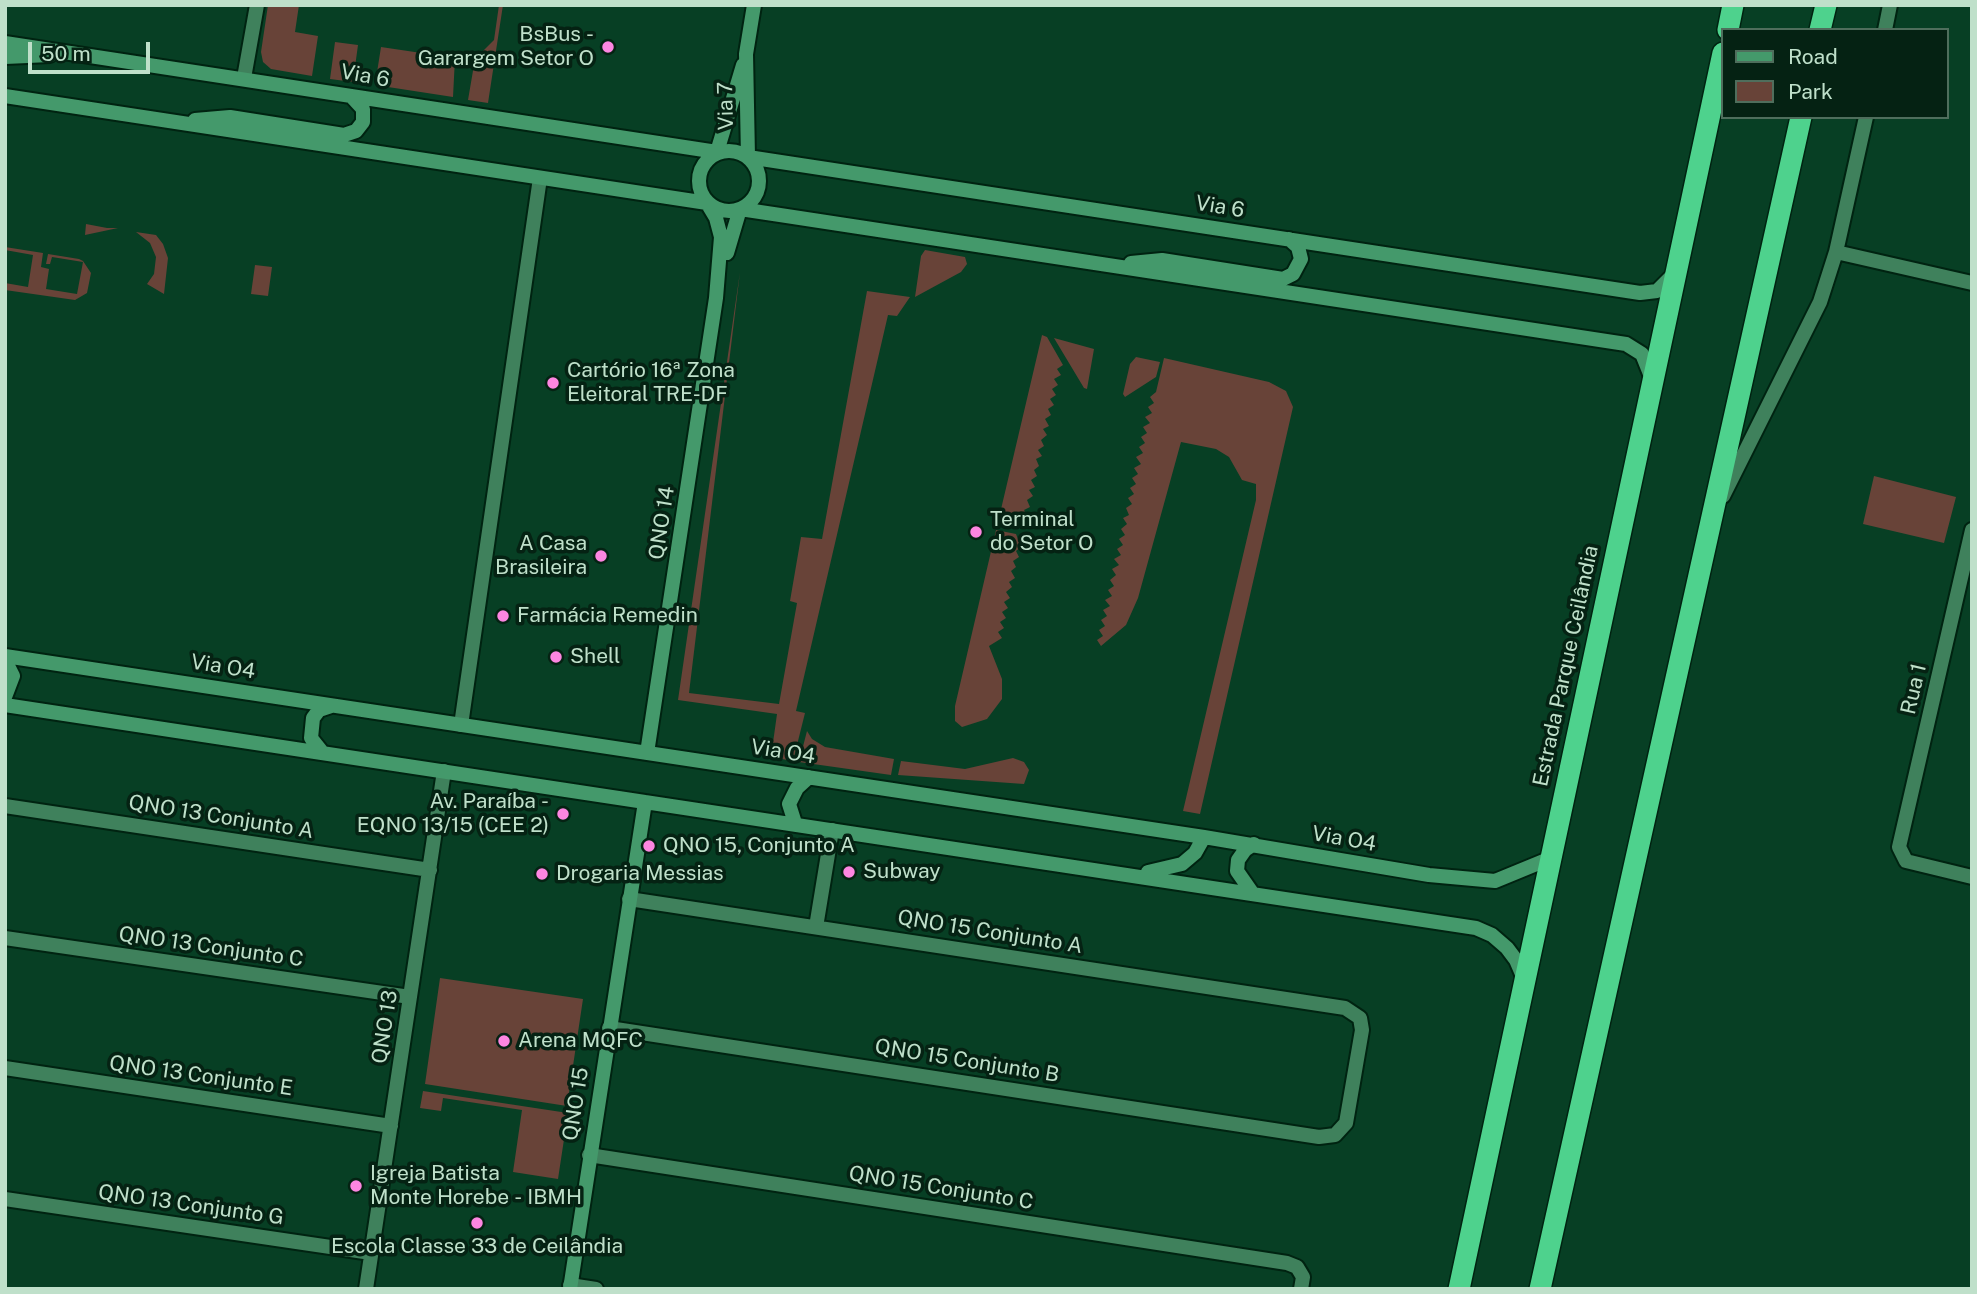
<!DOCTYPE html>
<html>
<head>
<meta charset="utf-8">
<style>
	body { margin:0 }
	#map { position:relative; width:1977px; height:1294px; overflow:hidden; background:#073f24; font-family:"Public Sans",sans-serif }
	canvas { display:block }
	.frame { position:absolute; inset:0; border:7px solid #bfe0ca; pointer-events:none }
	.legend { position:absolute; left:1721px; top:28px; width:228px; height:91px; box-sizing:border-box; background:#052213; border:2px solid #4f6e5c; margin:0; padding:9px 12px; list-style:none; font-size:21px; color:#bfe0ca }
	.legend li { display:flex; align-items:center; gap:14px; height:35px }
	.legend b { width:35px; border:2px solid #4f6e5c }
	.scale { position:absolute; left:28px; top:42px; width:122px; height:32px; box-sizing:border-box; border:4px solid #bfe0ca; border-top:0; padding-left:9px; font-size:21px; line-height:24px; white-space:nowrap; color:#bfe0ca; -webkit-text-stroke:5px #052213; paint-order:stroke }
</style>
</head>
<body>
<div id="map">
<canvas width="1977" height="1294"></canvas>
<div class="frame"></div>
<ul class="legend">
<li><b style="height:9px;background:#44996b"></b>Road</li>
<li><b style="height:19px;background:#684338"></b>Park</li>
</ul>
<div class="scale">50 m</div>
</div>
<script>
const context = document.querySelector('canvas').getContext('2d');
context.lineJoin = 'round';
function fill(path, color) { context.fillStyle = color; context.fill(path, 'evenodd'); }
const toPath = rows => new Path2D(rows.map(r => 'M' + r).join(''));
function strokePath(path, color, width, dash) { context.strokeStyle = color; context.lineWidth = width; context.lineCap = dash ? 'butt' : 'round'; context.setLineDash(dash || []); context.stroke(path); }
function drawText(font, color, halo, rows, align = 'center') {
  context.font = font + ' "Public Sans",sans-serif'; context.lineWidth = 7; context.setLineDash([]); context.textBaseline = 'middle'; context.strokeStyle = halo; context.fillStyle = color; for (const [text, x, y, turn = 0] of rows) {
    context.save(); context.translate(x, y); context.rotate((+turn || 0) * Math.PI / 180); context.textAlign = isNaN(turn) ? turn : align; if (halo) context.strokeText(text, 0, 0); context.fillText(text, 0, 0); context.restore();
  }
}
const green = toPath([
	[268,5,299,5,295,32,318,36,312,76,271,69,263,62,261,52],
	[499,5,503,5,488,103,468,100,475,59,494,40],
	[335,42,358,45,355,67,364,69,361,83,330,79],
	[381,47,455,58,453,97,375,85],
	[86,224,107,228,118,228,85,235],
	[136,232,156,235,163,244,168,258,164,294,147,284,154,274,156,257,150,243],
	[5,247,43,253,41,267,49,269,46,289,77,294,83,262,52,257,50,264,46,264,48,254,79,259,83,261,91,273,87,293,75,300,5,290,5,283,28,287,33,255,5,250],
	[925,250,965,257,967,264,961,272,915,297,921,256],
	[255,265,272,267,268,296,251,294],
	[740,272,689,693,779,704,797,603,790,601,801,537,822,539,867,291,910,297,897,316,888,315,796,711,805,713,793,761,771,757,777,714,678,700],
	[1042,335,1047,337,1063,365,1057,369,1061,375,1054,379,1058,385,1052,389,1056,395,1050,399,1054,405,1048,409,1051,415,1045,419,1049,426,1043,429,1047,435,1041,440,1044,446,1038,450,1042,456,1036,459,1039,466,1034,470,1037,476,1031,480,1035,487,1029,490,1033,496,1027,500,1030,507,1024,510,1028,517,1017,526,998,522],
	[1054,338,1094,349,1087,389,1084,388],
	[1136,357,1160,362,1156,377,1125,397,1123,394,1130,364],
	[1164,358,1269,382,1286,391,1293,407,1200,814,1183,811,1256,500,1256,484,1242,480,1229,457,1216,449,1181,442,1138,598,1126,625,1101,646,1097,640,1103,636,1099,630,1105,626,1101,620,1107,616,1103,610,1110,606,1105,600,1112,596,1108,590,1114,586,1110,580,1116,575,1112,569,1119,565,1114,559,1121,555,1117,549,1123,545,1119,539,1125,535,1121,529,1127,524,1123,518,1129,515,1126,508,1132,504,1128,498,1134,494,1130,488,1136,484,1132,478,1138,474,1134,468,1141,464,1136,457,1143,453,1139,447,1145,443,1141,437,1147,433,1143,427,1150,423,1145,417,1152,413,1148,407,1154,403,1150,397,1156,392],
	[1874,476,1956,497,1944,543,1863,524],
	[996,530,1016,534,1021,547,1016,551,1019,557,1013,561,1016,567,1011,571,1015,578,1009,582,1012,587,1006,592,1010,598,1004,602,1008,608,1002,612,1006,618,1000,622,1004,628,998,632,1002,638,989,646,1002,679,1002,699,987,719,962,727,955,721,955,706],
	[807,731,812,739,825,747,894,759,891,775,799,762],
	[1013,758,1024,762,1029,770,1024,784,898,775,901,761,965,769],
	[440,978,583,999,567,1106,425,1084],
	[423,1091,568,1113,558,1179,513,1172,522,1110,443,1098,441,1111,420,1108]
]);
const minor = toPath([
	[1885,30,1890,5],
	[244,78,257,5],
	[1836,252,1972,283],
	[1723,496,1820,302,1836,252,1866,117],
	[1972,530,1899,847,1906,861,1972,877],
	[461,725,540,178],
	[5,806,430,870],
	[816,927,832,830],
	[5,938,410,997],
	[609,1028,1319,1137,1335,1135,1346,1123,1362,1030,1360,1018,1345,1008,629,899],
	[5,1068,391,1126],
	[589,1155,1287,1263,1297,1267,1303,1277,1301,1289],
	[5,1199,371,1253],
	[570,1285,596,1289],
	[366,1289,444,771]
]);
const secondary = toPath([
	[754,5,746,54,748,157,1640,293,1657,291,1674,274],
	[5,43,717,152,743,65],
	[5,57,50,55],
	[5,96,707,203,716,218,721,237,716,298,647,753],
	[195,120,230,117,344,135,356,131,363,122,363,109,351,96],
	'699 181a30 30 0 1 1 60 0a30 30 0 1 1-60 0Z',
	[727,253,740,209,780,215,1626,344,1642,354,1652,379],
	[1131,263,1162,260,1283,279,1293,274,1301,259,1298,247,1289,239],
	[5,656,1204,837,1429,875,1495,881,1551,858],
	[5,660,13,676,5,697],
	[5,705,1476,928,1492,935,1507,948,1516,960,1525,981],
	[323,753,311,738,313,718,319,710,331,706],
	[795,823,789,804,797,788,809,777],
	[1148,872,1182,864,1195,853,1204,837],
	[1253,894,1237,871,1238,860,1245,850,1254,844],
	[570,1289,645,802]
]);
const motorway = toPath([
	[1728,30,1733,5],
	[1820,30,1826,5],
	[1459,1289,1723,53],
	[1540,1289,1801,117]
]);
const markers = [
	[608,47,7,"#fd86e1"],
	[553,383,7,"#fd86e1"],
	[976,532,7,"#fd86e1"],
	[601,556,7,"#fd86e1"],
	[503,616,7,"#fd86e1"],
	[556,657,7,"#fd86e1"],
	[563,814,7,"#fd86e1"],
	[649,846,7,"#fd86e1"],
	[849,872,7,"#fd86e1"],
	[542,874,7,"#fd86e1"],
	[504,1041,7,"#fd86e1"],
	[356,1186,7,"#fd86e1"],
	[477,1223,7,"#fd86e1"]
];
const poiNames = [
	["BsBus -",594,35,"right"],
	["Garargem Setor O",594,59,"right"],
	["Cartório 16ª Zona",567,371],
	["Eleitoral TRE-DF",567,395],
	["Terminal",990,520],
	["do Setor O",990,544],
	["A Casa",587,544,"right"],
	["Brasileira",587,568,"right"],
	["Farmácia Remedin",517,616],
	["Shell",570,657],
	["Av. Paraíba -",549,802,"right"],
	["EQNO 13/15 (CEE 2)",549,826,"right"],
	["QNO 15, Conjunto A",663,846],
	["Subway",863,872],
	["Drogaria Messias",556,874],
	["Arena MQFC",518,1041],
	["Igreja Batista",370,1174],
	["Monte Horebe - IBMH",370,1198],
	["Escola Classe 33 de Ceilândia",477,1247,"center"]
];
const streetNames = [
	["Via 6",365,76,10],
	["Via 7",726,106,-91],
	["Via 6",1220,207,9],
	["QNO 14",662,523,-81],
	["Estrada Parque Ceilândia",1566,666,-78],
	["Via O4",223,667,9],
	["Rua 1",1914,689,-77],
	["Via O4",783,752,9],
	["QNO 13 Conjunto A",221,817,9],
	["Via O4",1344,839,10],
	["QNO 15 Conjunto A",990,932,9],
	["QNO 13 Conjunto C",211,947,8],
	["QNO 13",385,1027,-81],
	["QNO 15 Conjunto B",967,1061,9],
	["QNO 13 Conjunto E",201,1076,8],
	["QNO 15",576,1104,-81],
	["QNO 15 Conjunto C",941,1188,9],
	["QNO 13 Conjunto G",191,1205,8]
];
fill(green, '#684338');
strokePath(minor, '#002311', 18);
strokePath(secondary, '#002311', 18);
strokePath(motorway, '#002311', 24);
strokePath(minor, '#3f815c', 14);
strokePath(secondary, '#44996b', 14);
strokePath(motorway, '#4ed28d', 21);
for (const [x, y, r, color] of markers) { const dot = new Path2D(); dot.arc(x, y, r, 0, 2 * Math.PI); context.fillStyle = color; context.fill(dot); strokePath(dot, '#052213', 2.5); }
drawText('21px', '#bfe0ca', '#052213', poiNames, 'left');
drawText('21px', '#bfe0ca', '#052213', streetNames);
</script>
</body>
</html>
